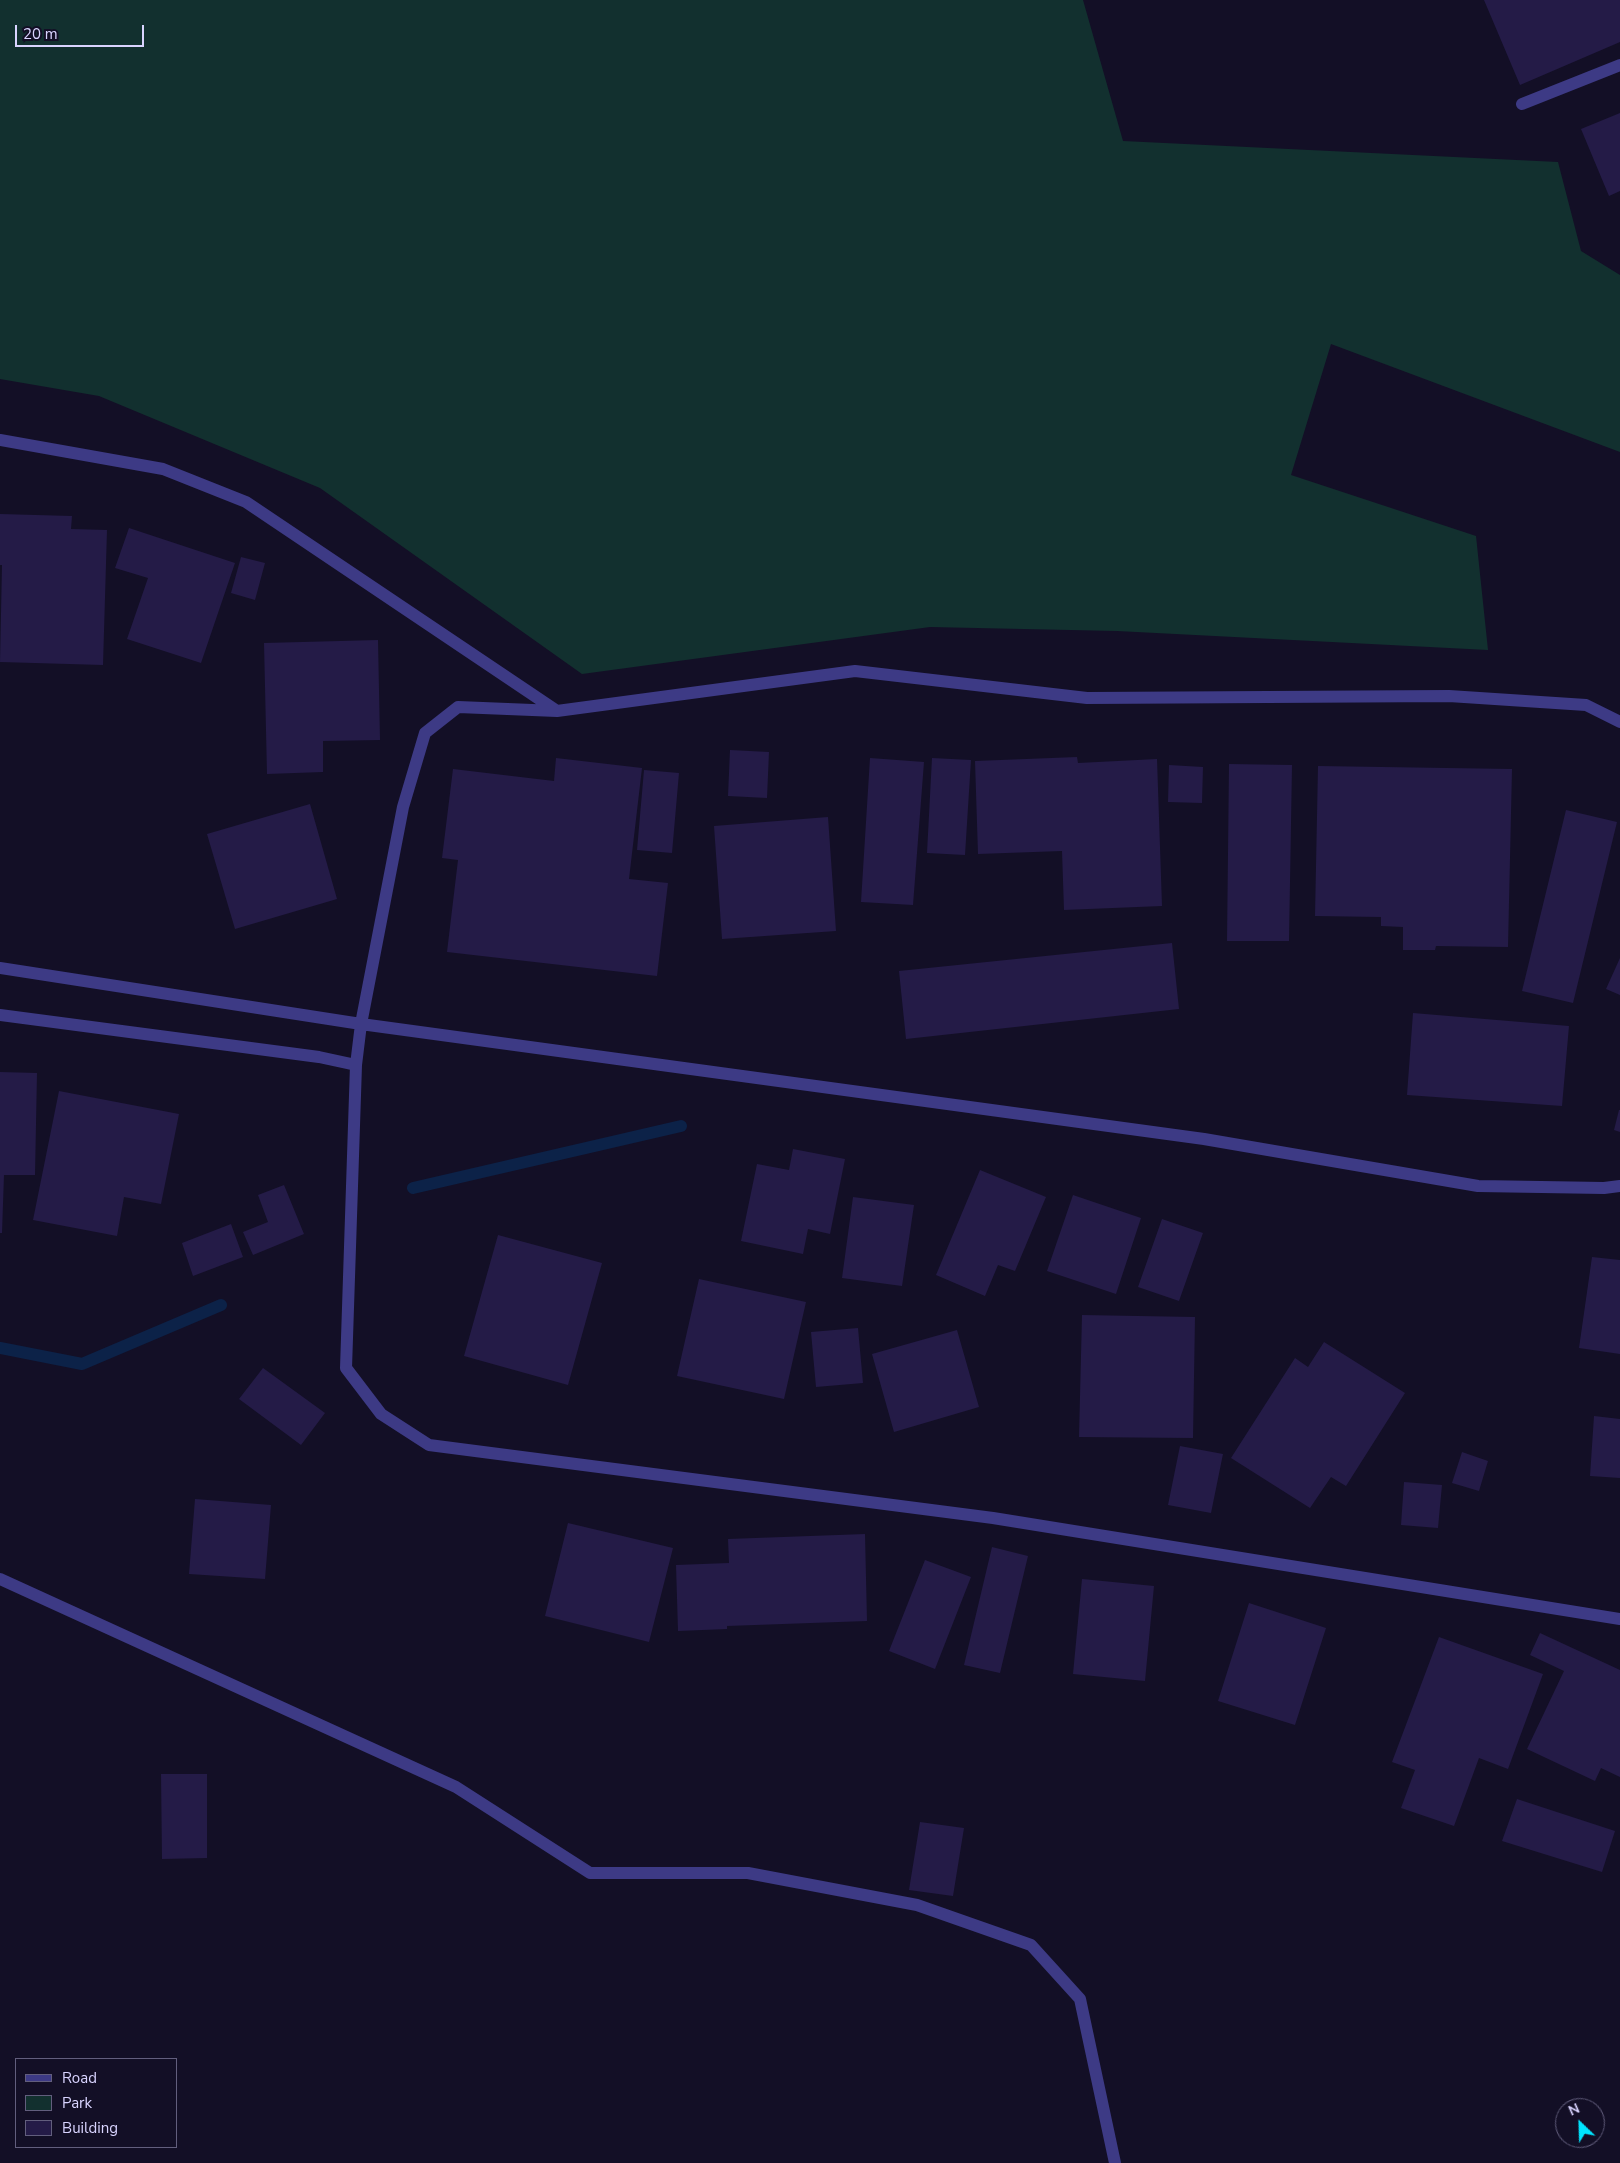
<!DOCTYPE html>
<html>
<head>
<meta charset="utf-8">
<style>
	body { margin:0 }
	#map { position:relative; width:1620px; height:2163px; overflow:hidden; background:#130f26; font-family:"Nunito Sans",sans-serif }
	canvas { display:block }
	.legend { position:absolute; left:15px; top:2058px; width:162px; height:90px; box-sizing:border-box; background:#130f26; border:1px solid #625e7d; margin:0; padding:6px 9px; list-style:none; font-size:15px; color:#d9d4ff }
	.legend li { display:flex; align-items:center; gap:10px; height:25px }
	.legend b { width:25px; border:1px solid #625e7d }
	.north { position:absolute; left:1555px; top:2098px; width:50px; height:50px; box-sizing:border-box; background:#130f26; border:1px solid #625e7d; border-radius:50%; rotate:336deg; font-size:14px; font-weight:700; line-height:20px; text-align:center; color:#d9d4ff }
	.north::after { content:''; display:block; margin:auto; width:18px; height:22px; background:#00e5ff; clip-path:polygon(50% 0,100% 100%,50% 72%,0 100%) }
	.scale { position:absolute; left:15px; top:25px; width:129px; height:22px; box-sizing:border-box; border:2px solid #d9d4ff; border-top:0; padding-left:6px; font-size:15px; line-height:18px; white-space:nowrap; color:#d9d4ff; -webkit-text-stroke:4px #130f26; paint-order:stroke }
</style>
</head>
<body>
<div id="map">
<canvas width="1620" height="2163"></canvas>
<ul class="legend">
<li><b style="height:6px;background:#3d3a85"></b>Road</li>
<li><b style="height:14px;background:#12302f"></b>Park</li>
<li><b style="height:14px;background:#241b47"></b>Building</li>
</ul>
<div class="north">N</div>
<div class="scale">20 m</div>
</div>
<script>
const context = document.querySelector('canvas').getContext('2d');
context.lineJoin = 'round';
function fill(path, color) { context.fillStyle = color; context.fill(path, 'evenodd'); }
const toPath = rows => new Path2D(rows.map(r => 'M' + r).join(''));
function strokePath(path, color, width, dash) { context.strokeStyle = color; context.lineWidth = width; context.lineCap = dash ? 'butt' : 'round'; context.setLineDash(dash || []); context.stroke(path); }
const green = toPath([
	[0,0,1083,0,1123,141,1558,162,1581,251,1620,275,1620,452,1331,344,1291,475,1476,536,1488,650,1117,631,930,627,582,674,320,488,99,396,0,379]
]);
const stream = toPath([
	[413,1188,681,1126],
	[0,1348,82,1364,221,1305]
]);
const building = toPath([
	[1484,0,1620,0,1620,42,1520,85],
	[1620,113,1620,191,1609,196,1581,129],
	[0,514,72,516,71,529,107,530,103,665,0,662,2,565,0,565],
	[129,528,235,563,201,663,127,639,148,578,115,568],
	[241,557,265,563,255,600,231,593],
	[378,640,380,740,323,741,323,772,267,774,264,643],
	[730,750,769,752,767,798,728,796],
	[1077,757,1078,763,1157,759,1162,906,1064,910,1062,851,978,854,975,761],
	[556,758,642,768,629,879,668,883,657,976,447,952,458,860,442,858,453,769,554,781],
	[870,758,924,762,913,905,861,902],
	[932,758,971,760,965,855,927,853],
	[1229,764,1292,765,1289,941,1227,941],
	[1169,765,1203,767,1202,803,1168,802],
	[1318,766,1512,769,1508,947,1436,946,1435,950,1403,950,1403,927,1381,926,1381,917,1315,916],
	[644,770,679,773,672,853,637,850],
	[310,804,337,899,235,929,207,834],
	[1566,810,1617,822,1573,1003,1522,991],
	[828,817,836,931,722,939,714,826],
	[1172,943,1179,1009,906,1039,899,971],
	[1620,958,1620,995,1606,989],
	[1413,1013,1569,1026,1562,1106,1407,1095],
	[0,1072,37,1073,35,1175,4,1175,2,1233,0,1233],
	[59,1091,179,1114,161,1204,124,1197,117,1236,33,1220],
	[1619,1110,1620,1110,1620,1132,1614,1130],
	[793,1149,845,1159,830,1234,808,1229,803,1254,741,1241,757,1164,789,1170],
	[980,1170,1046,1197,1015,1271,998,1265,985,1296,936,1275],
	[284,1185,304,1234,253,1255,243,1232,268,1222,258,1195],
	[1073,1195,1141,1218,1116,1294,1047,1271],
	[853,1197,914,1205,902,1286,842,1278],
	[1162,1219,1203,1233,1179,1301,1138,1287],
	[231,1224,243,1257,193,1276,182,1243],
	[498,1235,602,1263,568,1385,464,1356],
	[1592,1257,1620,1260,1620,1354,1579,1348],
	[699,1279,806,1302,784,1399,677,1376],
	[1082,1315,1195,1317,1193,1438,1079,1437],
	[858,1328,863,1383,816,1387,811,1332],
	[957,1330,979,1407,894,1432,872,1354],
	[1324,1342,1405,1393,1346,1486,1331,1477,1310,1508,1231,1458,1295,1358,1308,1367],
	[263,1368,325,1413,301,1445,239,1399],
	[1594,1416,1620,1419,1620,1478,1590,1476],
	[1180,1446,1223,1454,1211,1513,1168,1505],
	[1462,1452,1488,1461,1479,1491,1452,1483],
	[1404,1482,1442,1485,1438,1528,1401,1525],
	[195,1499,271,1505,265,1579,189,1574],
	[568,1523,673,1548,649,1642,545,1616],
	[865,1534,867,1621,727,1626,727,1629,678,1631,676,1565,729,1563,728,1539],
	[992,1547,1028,1556,1000,1673,964,1665],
	[925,1560,971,1577,935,1669,889,1651],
	[1082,1579,1154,1586,1145,1681,1073,1674],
	[1249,1603,1326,1628,1295,1725,1218,1701],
	[1540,1633,1620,1670,1620,1777,1601,1768,1595,1781,1527,1749,1564,1671,1530,1655],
	[1439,1637,1543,1674,1508,1769,1479,1758,1454,1826,1401,1808,1415,1770,1392,1762],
	[161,1774,207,1774,207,1858,162,1859],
	[1517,1799,1615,1831,1602,1872,1502,1841],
	[920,1822,964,1828,953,1896,909,1890]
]);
const lane = toPath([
	[1522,104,1620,65]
]);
const street = toPath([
	[0,440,163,469,246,502,557,711],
	[1620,722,1586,705,1449,696,1087,698,855,671,557,711,458,707,425,733,403,807,361,1024,356,1065,346,1368,381,1414,429,1445,993,1518,1620,1619],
	[0,968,361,1024,1204,1139,1478,1186,1604,1188,1620,1186],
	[0,1015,319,1057,356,1065],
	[0,1579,456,1787,590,1873,748,1873,917,1905,1031,1945,1080,1999,1115,2163]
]);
fill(green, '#12302f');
strokePath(stream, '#0c2248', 12);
fill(building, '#241b47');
strokePath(lane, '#3d3a85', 12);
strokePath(street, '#3d3a85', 12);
</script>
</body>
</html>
